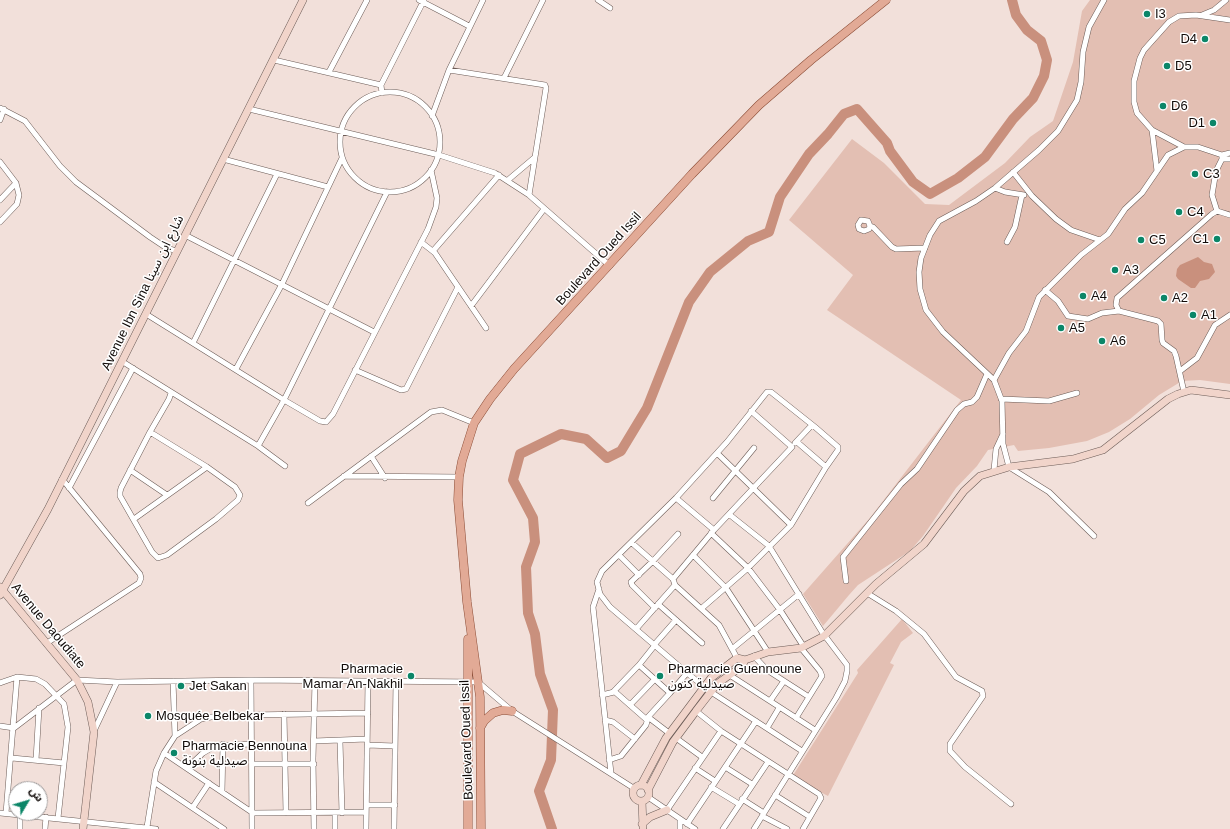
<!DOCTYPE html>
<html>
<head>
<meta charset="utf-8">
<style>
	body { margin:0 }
	#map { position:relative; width:1230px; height:829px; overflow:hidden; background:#f2e0da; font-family:Arial,"Noto Sans Arabic",sans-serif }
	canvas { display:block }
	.north { position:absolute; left:8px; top:781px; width:40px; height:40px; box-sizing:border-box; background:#fff; border:1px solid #a09d9d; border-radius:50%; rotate:52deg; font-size:11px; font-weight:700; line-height:16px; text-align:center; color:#110b09 }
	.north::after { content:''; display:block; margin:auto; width:14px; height:18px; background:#0b8668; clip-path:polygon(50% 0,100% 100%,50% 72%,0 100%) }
</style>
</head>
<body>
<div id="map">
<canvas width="1230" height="829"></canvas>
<div class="north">ش</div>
</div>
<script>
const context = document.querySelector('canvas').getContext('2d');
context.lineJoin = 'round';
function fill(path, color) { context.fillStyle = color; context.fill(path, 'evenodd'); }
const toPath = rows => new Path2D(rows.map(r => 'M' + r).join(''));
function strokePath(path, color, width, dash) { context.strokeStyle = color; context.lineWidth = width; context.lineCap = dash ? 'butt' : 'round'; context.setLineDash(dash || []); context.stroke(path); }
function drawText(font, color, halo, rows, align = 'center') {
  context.font = font + ' Arial,"Noto Sans Arabic",sans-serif'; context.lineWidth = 3; context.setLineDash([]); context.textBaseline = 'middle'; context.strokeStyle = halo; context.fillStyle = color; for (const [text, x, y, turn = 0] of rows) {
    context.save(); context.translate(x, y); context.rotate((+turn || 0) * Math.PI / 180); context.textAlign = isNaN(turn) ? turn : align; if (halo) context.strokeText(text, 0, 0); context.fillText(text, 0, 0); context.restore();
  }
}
const green = toPath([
	[1090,0,1230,0,1230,384,1200,380,1182,381,1159,395,1130,419,1109,432,1087,441,1049,448,1018,451,1014,445,988,450,977,466,956,488,923,536,910,551,858,585,849,595,823,626,803,594,869,519,961,400,827,310,853,275,789,220,852,139,884,163,925,204,949,205,1005,163,1030,137,1053,121,1073,62,1082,11],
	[902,619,913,633,901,642,890,663,894,665,828,796,792,777,858,673,857,670]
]);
const water = toPath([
	[1198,257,1204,262,1212,264,1215,272,1209,279,1200,281,1195,288,1191,288,1178,279,1176,276,1177,269,1180,265]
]);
const river = toPath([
	[552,829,539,791,551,760,553,710,540,674,535,634,528,613,526,567,535,542,533,518,513,480,520,454,561,434,586,439,607,458,621,451,647,408,689,302,710,272,748,241,769,232,780,197,809,154,828,134,844,114,857,109,887,143,890,151,913,182,930,194,958,178,985,157,1013,119,1033,98,1044,76,1047,60,1041,41,1027,30,1016,15,1012,0]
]);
const street = toPath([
	[419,0,469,26],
	[598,0,610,8],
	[1202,15,1214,10,1226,0],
	[274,60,381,85],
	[449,70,545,85,546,88,529,195],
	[329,72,367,0],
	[504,78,543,0],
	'340 142a50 50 0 1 1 100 0a50 50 0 1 1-100 0Z',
	[382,93,381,85,424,0],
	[0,108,25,121,60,166,76,182,150,237,165,247,176,251],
	[249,109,439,155,495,173,529,195,610,266],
	[432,116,449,70,483,0],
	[0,120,4,109],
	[1152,130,1157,171],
	[1184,147,1152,130,1137,113,1134,102,1134,81,1140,58,1144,50,1169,22,1179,16,1196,15,1230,20],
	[1222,155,1230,153],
	[223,159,328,187],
	[0,162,16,183,19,195,17,204,0,222],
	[1013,172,1032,196,1056,219,1071,230,1100,240],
	[508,180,534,158],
	[995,188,1005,192,1024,195],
	[0,200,16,183],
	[1217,211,1212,195,1216,171,1222,159],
	[870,226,869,229,864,231,859,229,858,225,861,220,868,221,870,226,873,227,892,247,896,249,925,248],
	[185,235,374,332],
	[421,242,435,253,486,328],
	[1007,242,1015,227,1022,195],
	[433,251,499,175],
	[1045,290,1058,301,1068,316,1088,319,1102,313,1119,311],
	[471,306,544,209],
	[146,314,284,400,320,421,326,422,333,414,428,229,436,207,437,198,431,170],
	[193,343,277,174],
	[123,362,258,446,285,466],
	[236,369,282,284,342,158],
	[355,370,401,390,406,389,458,287],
	[1180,371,1197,358,1215,325,1230,315],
	[994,380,943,332,926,310,920,289,919,272,921,258,930,235,939,221,976,201,995,188,1039,150,1058,131,1077,100,1081,82,1083,52,1089,27,1104,0],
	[1184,392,1176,356,1174,351,1163,343,1162,340,1161,324,1158,321,1119,311,1116,305,1117,298,1212,214,1217,211,1230,215],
	[1001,399,1049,401,1077,393],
	[150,432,207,467,235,487,240,495,238,500,216,519,167,555,158,558,152,552,120,496,120,492,121,488,150,432,169,399,171,393],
	[797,442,826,467],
	[795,443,811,426],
	[258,446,284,400,387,192],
	[717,453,791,525],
	[371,456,385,478],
	[130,470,167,495],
	[994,470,996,449,1003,434],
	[344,476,459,477],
	[69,488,133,368],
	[676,498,714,530],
	[713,498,754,448],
	[308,503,431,412,442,410,474,423],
	[730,515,769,546,822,632,847,665,847,671,845,681,836,698,754,829],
	[134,519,207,467],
	[711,533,748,568,780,610,804,647],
	[1094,536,1049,492,1009,467,1003,444,1002,401,994,380,1009,353,1026,331,1039,297,1081,255,1108,234,1125,209,1142,193,1168,155,1184,147,1198,147,1222,155,1222,159,1230,159],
	[632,543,673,579,675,585,719,625,737,658],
	[619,555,639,575],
	[693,555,726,588,768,652],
	[673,579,714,530,792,447,751,411],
	[846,581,843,557,901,484,917,469,957,410,964,404,972,402,977,397,987,374],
	[599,589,593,607,611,773],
	[867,593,896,611,924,634,956,677,982,691,983,696,950,744,950,751,965,767,1011,804],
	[658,604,702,643],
	[655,608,632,585,631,582,653,561,678,534],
	[702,608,748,568,791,525,826,467,838,450,838,447,815,427,771,392,767,392,727,442,676,498,602,571,597,582,600,594,610,607,687,673,711,692,802,751],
	[636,629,675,585],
	[47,643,139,583,141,578,140,574,62,479],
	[654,645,676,620],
	[655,645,639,665,670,693,648,717,669,733],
	[732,649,799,594],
	[754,656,767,670,809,697],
	[639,665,614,691,647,720],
	[728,674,815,730],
	[251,680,252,829],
	[173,681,175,736],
	[0,683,17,677,36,679,45,684,64,704,68,727,58,818],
	[670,693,687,673],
	[602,695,614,692],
	[770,701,784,681],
	[630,705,655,679],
	[696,711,721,731,819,794,821,798,803,829],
	[284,714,286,813],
	[796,718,822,676,820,671,801,648],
	[605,720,613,722,635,739],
	[0,726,14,728,77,680,117,682,251,680,478,682,512,711,635,789],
	[767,728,779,708],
	[94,731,117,682],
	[676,738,702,757],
	[314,741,367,739],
	[340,741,342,813],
	[367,745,395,746],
	[164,753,253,813,366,812],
	[12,758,64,763],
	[36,760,39,708],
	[609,760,621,756,646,725,648,718],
	[252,764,314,764],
	[725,767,752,784],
	[187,768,203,753,215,746,251,744],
	[695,768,715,781],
	[154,782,224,829],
	[711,787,739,804],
	[222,792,223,744],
	[775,795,810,817],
	[648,797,695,829],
	[742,799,764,813],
	[367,805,395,805],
	[193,807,209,783],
	[667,810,721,731],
	[0,813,156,829],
	[6,813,17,677],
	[335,813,335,829],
	[762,816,787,829],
	[687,824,756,721],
	[147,827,156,771,164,753,175,736,201,719,211,717,250,715,368,713],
	[20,829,20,814],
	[45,829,46,817],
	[314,829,313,759,315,681],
	[366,829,368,681],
	[394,829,396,681],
	[680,829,680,819],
	[723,829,768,762]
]);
const secondary = toPath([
	[0,587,77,680,88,702,94,732,83,829],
	[0,595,48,509,303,0],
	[641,785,666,738,711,678,737,658,745,660,768,652,801,648,824,636,876,584,924,544,964,491,980,476,1009,467,1073,459,1103,450,1168,399,1178,394,1191,390,1230,395],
	'633 793a8 8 0 1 1 16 0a8 8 0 1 1-16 0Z',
	[648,790,673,742,696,711,717,684,742,666,745,660],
	[642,801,643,827],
	[642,824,650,817,667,810]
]);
const primary = toPath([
	[468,639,468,829],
	[480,728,484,721,493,713,503,710,512,711],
	[481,829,480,697,467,602,458,500,459,477,462,461,474,423,490,399,514,369,692,174,759,105,811,60,886,0]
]);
const markers = [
	[1147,14,4,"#0b8668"],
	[1205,39,4,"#0b8668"],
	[1167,66,4,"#0b8668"],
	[1163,106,4,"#0b8668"],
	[1213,123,4,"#0b8668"],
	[1195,174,4,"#0b8668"],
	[1179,212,4,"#0b8668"],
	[1217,239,4,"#0b8668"],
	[1141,240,4,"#0b8668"],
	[1115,270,4,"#0b8668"],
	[1083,296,4,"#0b8668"],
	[1164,298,4,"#0b8668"],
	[1193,315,4,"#0b8668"],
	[1061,328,4,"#0b8668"],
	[1102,341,4,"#0b8668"],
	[411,676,4,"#0b8668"],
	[660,676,4,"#0b8668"],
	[181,686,4,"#0b8668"],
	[148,716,4,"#0b8668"],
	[174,753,4,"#0b8668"]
];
const poiNames = [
	["I3",1155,14],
	["D4",1197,39,"right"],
	["D5",1175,66],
	["D6",1171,106],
	["D1",1205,123,"right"],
	["C3",1203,174],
	["C4",1187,212],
	["C1",1209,239,"right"],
	["C5",1149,240],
	["A3",1123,270],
	["A4",1091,296],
	["A2",1172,298],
	["A1",1201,315],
	["A5",1069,328],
	["A6",1110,341],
	["Pharmacie",403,669,"right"],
	["Mamar An-Nakhil",403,684,"right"],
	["Pharmacie Guennoune",668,669],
	["صيدلية كنون",668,684],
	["Jet Sakan",189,686],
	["Mosquée Belbekar",156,716],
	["Pharmacie Bennouna",182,746],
	["صيدلية بنونة",182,761]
];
const streetNames = [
	["Boulevard Oued Issil",599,259,-48],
	["Avenue Ibn Sina شارع ابن سينا",143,293,-64],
	["Avenue Daoudiate",48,626,50],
	["Boulevard Oued Issil",467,740,-92]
];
fill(green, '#e3bfb3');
fill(water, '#c9907d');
strokePath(river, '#c9907d', 10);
strokePath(street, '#6c5c57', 6);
strokePath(secondary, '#6c5c57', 8);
strokePath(primary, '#8c4d37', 9);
strokePath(street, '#fff', 5);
strokePath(secondary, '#f1d4ca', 7);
strokePath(primary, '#e2aa96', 8);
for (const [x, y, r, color] of markers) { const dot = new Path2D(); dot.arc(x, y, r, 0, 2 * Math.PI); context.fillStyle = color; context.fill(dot); strokePath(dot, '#fff', 1.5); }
drawText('13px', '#110b09', '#fff', poiNames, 'left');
drawText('13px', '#110b09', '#fff', streetNames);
</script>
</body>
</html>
